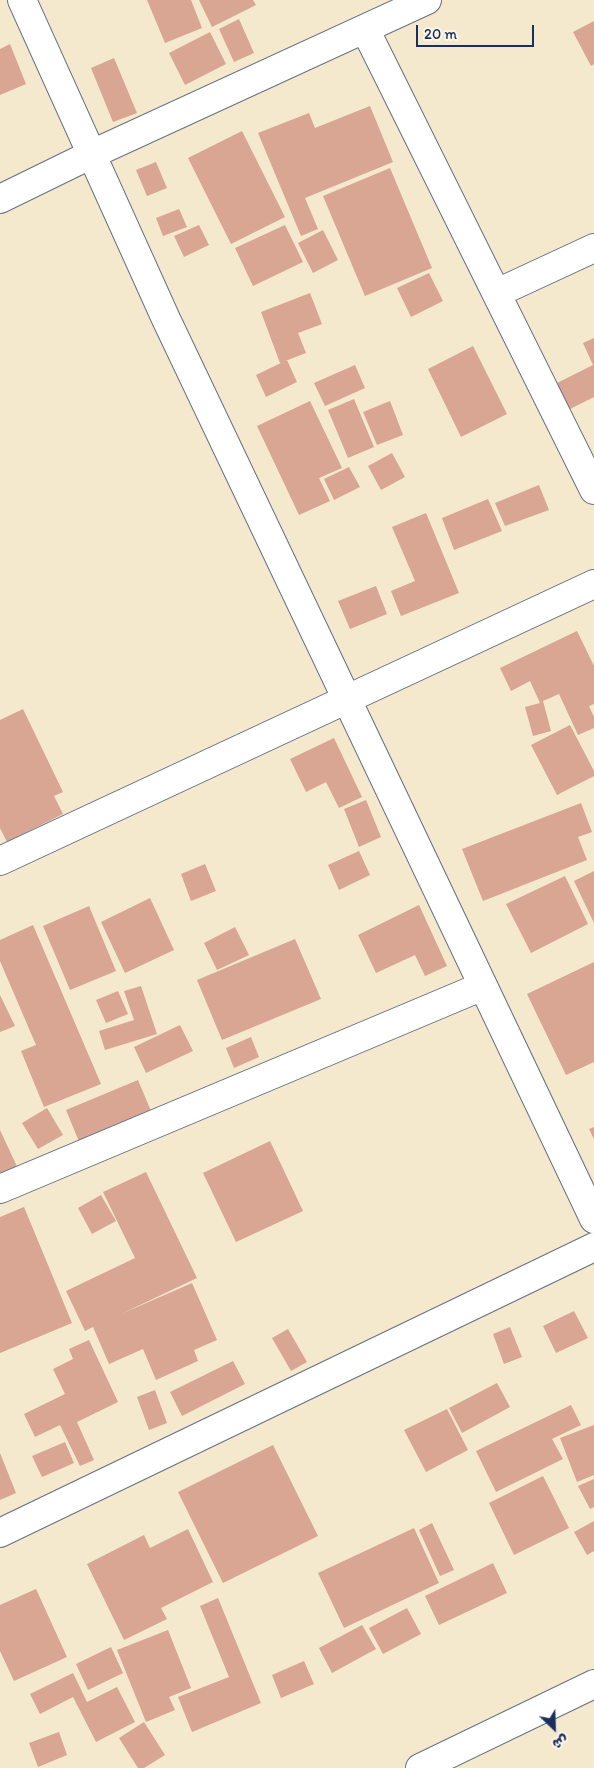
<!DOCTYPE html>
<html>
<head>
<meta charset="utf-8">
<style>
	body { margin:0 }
	#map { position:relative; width:594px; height:1768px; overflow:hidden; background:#f4e8cd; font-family:Itim,"Playpen Sans Arabic",sans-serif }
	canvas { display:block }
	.north { position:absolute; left:529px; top:1703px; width:50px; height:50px; -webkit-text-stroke:4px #fcf5e5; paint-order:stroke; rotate:156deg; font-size:14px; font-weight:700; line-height:20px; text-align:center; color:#1b2f5e }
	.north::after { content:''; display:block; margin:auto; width:18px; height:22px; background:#1b2f5e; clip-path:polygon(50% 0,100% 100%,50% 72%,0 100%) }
	.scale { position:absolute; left:416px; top:25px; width:118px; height:22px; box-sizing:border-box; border:2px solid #1b2f5e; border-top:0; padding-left:6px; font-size:15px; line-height:18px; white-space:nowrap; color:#1b2f5e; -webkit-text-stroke:4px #fcf5e5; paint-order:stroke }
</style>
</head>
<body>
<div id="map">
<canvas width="594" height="1768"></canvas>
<div class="north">ش</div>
<div class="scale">20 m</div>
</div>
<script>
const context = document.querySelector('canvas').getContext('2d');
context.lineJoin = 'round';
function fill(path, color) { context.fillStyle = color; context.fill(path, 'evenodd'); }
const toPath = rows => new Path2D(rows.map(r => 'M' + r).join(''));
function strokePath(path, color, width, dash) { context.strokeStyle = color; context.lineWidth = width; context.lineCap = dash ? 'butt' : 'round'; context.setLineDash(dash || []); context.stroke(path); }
const building = toPath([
	[147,0,191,0,202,28,165,43],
	[199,0,253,0,256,5,212,27],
	[239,19,254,53,234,62,219,29],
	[594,21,594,64,591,66,573,32],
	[210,32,226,64,185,85,169,53],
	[10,44,26,84,0,95,0,49],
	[114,58,137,113,113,122,91,68],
	[370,106,393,162,305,198,318,229,301,236,258,133,309,113,315,128],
	[242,131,285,217,231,244,188,158],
	[156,162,167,188,147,196,136,170],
	[390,168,432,268,365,296,323,196],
	[179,209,187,227,163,236,156,218],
	[199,225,209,245,184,257,174,236],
	[285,225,303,262,253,286,235,248],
	[323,230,338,260,313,273,298,243],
	[429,273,443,301,411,317,397,288],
	[310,293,322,324,298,333,306,353,280,363,261,312],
	[594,338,594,397,570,409,557,383,593,365,583,343],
	[473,346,507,414,461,437,428,369],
	[287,360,297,382,266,397,256,375],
	[355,365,365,388,325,406,314,383],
	[354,399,374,447,348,458,328,410],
	[310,401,342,468,319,478,330,501,299,515,257,426],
	[390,401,403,435,377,445,363,412],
	[392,453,405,477,381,490,368,466],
	[349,467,360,487,334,500,324,479],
	[539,485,549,510,505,526,495,503],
	[488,499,502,531,454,550,442,518],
	[426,513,459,593,401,616,391,591,415,581,392,527],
	[376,586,387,614,350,629,338,601],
	[577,631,594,666,594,704,589,706,594,717,594,728,578,735,559,694,543,701,551,731,533,736,525,707,540,703,530,681,511,691,500,668],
	[23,709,63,792,54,796,63,814,7,842,0,828,0,720],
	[570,725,594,771,594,776,557,795,531,745],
	[334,738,362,797,339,808,326,782,306,792,290,759],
	[366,800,381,837,359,847,344,809],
	[581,803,592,832,578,837,587,860,483,901,462,849],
	[359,851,370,875,339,890,328,865],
	[205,864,216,891,191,901,181,874],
	[594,871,594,923,574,881],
	[565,876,588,924,531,953,506,904],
	[150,898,174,950,125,973,101,922],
	[419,905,447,966,425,976,415,955,376,973,358,935],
	[89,906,116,971,70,990,43,926],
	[33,925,101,1084,44,1107,21,1051,36,1045,0,961,0,940],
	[235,927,249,955,217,970,204,943],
	[295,939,321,999,222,1040,197,980],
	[594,962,594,1062,566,1075,527,994],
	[141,986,157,1034,105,1050,99,1031,134,1020,124,991],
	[118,991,128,1014,106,1023,96,1000],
	[0,995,15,1026,0,1032],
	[180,1025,193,1051,146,1073,134,1047],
	[251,1037,259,1057,234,1068,226,1048],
	[138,1080,151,1111,92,1135,101,1155,80,1144,66,1110],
	[47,1108,63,1135,38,1149,22,1123],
	[594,1127,594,1139,589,1129],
	[0,1130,20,1173,0,1182],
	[270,1141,303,1211,236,1242,203,1173],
	[146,1172,197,1278,121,1314,192,1283,217,1340,194,1350,198,1361,156,1380,143,1349,109,1364,93,1327,85,1331,66,1291,135,1258,103,1192],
	[101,1195,116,1221,92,1234,78,1208],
	[24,1207,72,1323,0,1353,0,1217],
	[574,1311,588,1338,556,1353,543,1326],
	[510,1327,522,1357,504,1364,493,1334],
	[288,1329,307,1362,291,1371,272,1338],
	[89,1340,118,1402,77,1422,94,1460,80,1466,60,1425,35,1437,24,1414,65,1394,53,1369,73,1359,69,1349],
	[233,1361,245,1384,182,1416,170,1392],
	[497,1383,510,1407,462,1433,449,1408],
	[155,1390,167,1423,149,1430,137,1397],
	[571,1405,581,1425,552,1439,563,1459,496,1492,476,1451],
	[447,1409,468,1450,426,1472,404,1430],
	[594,1425,594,1475,577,1482,560,1438],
	[65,1442,74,1463,42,1477,32,1456],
	[273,1445,318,1536,223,1583,178,1492],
	[0,1453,16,1493,0,1500],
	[543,1476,569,1528,514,1555,489,1503],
	[594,1479,594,1507,590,1509,578,1486],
	[594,1521,594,1551,587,1555,574,1532],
	[432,1523,454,1570,440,1576,419,1530],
	[414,1528,439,1583,344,1628,318,1573],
	[188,1529,213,1582,161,1608,167,1619,124,1640,87,1564,144,1535,150,1548],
	[493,1563,507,1593,439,1625,425,1596],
	[36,1589,67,1657,14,1681,0,1651,0,1605],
	[218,1598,261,1703,192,1732,178,1697,229,1677,200,1606],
	[407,1608,421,1634,383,1654,369,1628],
	[362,1625,376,1649,332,1673,319,1648],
	[168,1630,191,1688,169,1697,175,1710,146,1722,117,1650],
	[111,1647,123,1673,88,1690,76,1664],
	[304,1661,314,1684,281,1698,272,1675],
	[73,1673,87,1702,117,1687,135,1722,96,1742,73,1697,40,1714,30,1694],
	[144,1722,165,1755,144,1768,138,1768,119,1738],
	[59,1732,67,1755,38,1767,29,1743]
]);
const street = toPath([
	[22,0,166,319,594,1219],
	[365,29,594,490],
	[0,199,90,155,427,0],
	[497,293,594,248],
	[0,861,594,584],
	[0,1189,483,986],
	[0,1533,594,1247]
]);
const secondary = toPath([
	[420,1768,594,1684]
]);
fill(building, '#d8a692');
strokePath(street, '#677085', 30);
strokePath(secondary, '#677085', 30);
strokePath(street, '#fff', 28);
strokePath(secondary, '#fff', 28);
</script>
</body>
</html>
